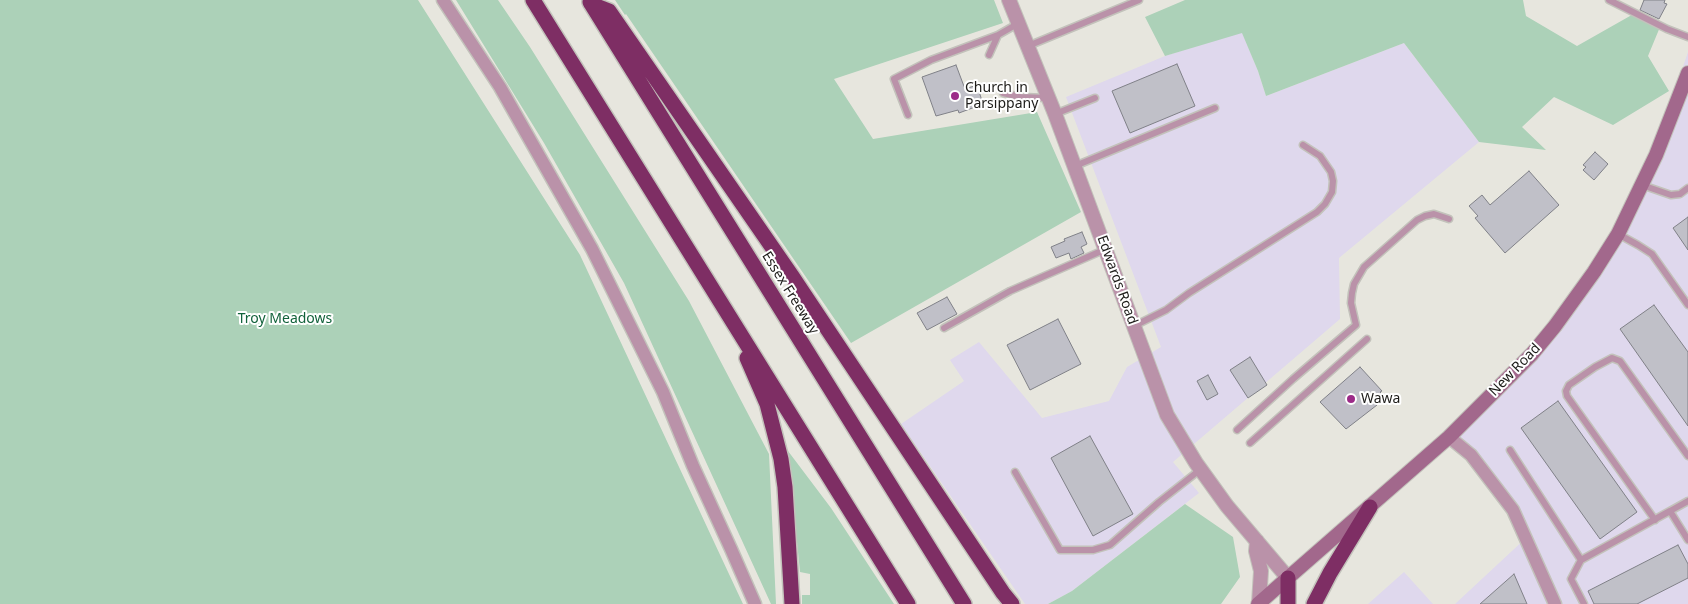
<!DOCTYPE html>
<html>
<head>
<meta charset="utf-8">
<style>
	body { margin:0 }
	canvas { display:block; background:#e7e6de }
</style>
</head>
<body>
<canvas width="1688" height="604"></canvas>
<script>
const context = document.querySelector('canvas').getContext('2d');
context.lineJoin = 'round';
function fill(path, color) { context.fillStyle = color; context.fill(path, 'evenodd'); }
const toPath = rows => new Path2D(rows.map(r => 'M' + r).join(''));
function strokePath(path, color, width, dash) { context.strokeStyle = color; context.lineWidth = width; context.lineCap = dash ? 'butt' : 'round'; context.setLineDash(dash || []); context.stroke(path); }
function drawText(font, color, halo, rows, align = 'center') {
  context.font = font + ' "Noto Sans",sans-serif'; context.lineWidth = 4; context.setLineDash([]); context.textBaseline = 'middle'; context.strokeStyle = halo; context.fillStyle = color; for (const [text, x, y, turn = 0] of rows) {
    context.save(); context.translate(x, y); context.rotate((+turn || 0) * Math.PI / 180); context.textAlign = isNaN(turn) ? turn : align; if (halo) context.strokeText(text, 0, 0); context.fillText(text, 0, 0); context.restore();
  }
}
const industrial = toPath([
	[1242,32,1258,71,1266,96,1404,43,1479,142,1339,258,1340,319,1173,462,1199,493,1072,591,1048,604,1025,604,901,424,964,381,950,360,979,342,1042,418,1109,401,1127,367,1161,347,1066,97,1165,56],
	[1688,52,1688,604,1455,604,1527,537,1456,431,1547,340,1638,199],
	[1404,572,1433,604,1368,604]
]);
const green = toPath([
	[0,0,418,0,580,255,743,604,0,604],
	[456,0,498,0,530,47,689,301,769,454,776,604,771,604,624,283,544,143],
	[615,0,994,0,1003,23,834,79,873,139,1037,112,1081,212,851,343,626,14,625,15],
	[1185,0,1523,0,1526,16,1577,46,1637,12,1660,27,1648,56,1669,91,1613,125,1554,97,1522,127,1546,150,1479,142,1404,43,1266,96,1258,71,1242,33,1165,56,1145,17],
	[788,451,831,508,894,604,802,604,802,595,810,595,810,574,800,572],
	[1185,504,1233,537,1240,577,1221,604,1048,604,1072,591]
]);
const building = toPath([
	[1644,0,1665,0,1664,3,1667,4,1659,19,1640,10,1644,0],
	[1177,64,1195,106,1130,133,1112,91,1177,64],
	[956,65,965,89,977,85,983,104,959,113,958,110,936,116,922,77,956,65],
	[1595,152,1608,164,1594,180,1583,170,1586,167,1583,165,1595,152],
	[1529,171,1559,205,1505,253,1475,218,1478,216,1469,206,1482,195,1490,205,1529,171],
	[1688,217,1688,250,1673,228,1688,217],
	[1082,232,1087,244,1081,247,1084,253,1071,259,1069,253,1056,258,1051,247,1065,241,1064,239,1082,232],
	[947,297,957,314,927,330,917,313,947,297],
	[1654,305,1688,352,1688,426,1620,329,1654,305],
	[1058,319,1081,364,1030,390,1007,345,1058,319],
	[1250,357,1267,385,1248,398,1230,370,1250,357],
	[1360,367,1382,391,1380,392,1383,395,1374,402,1377,405,1346,429,1320,402,1360,367],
	[1208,375,1218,394,1207,400,1197,381,1208,375],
	[1558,401,1637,512,1600,539,1521,428,1558,401],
	[1090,436,1133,514,1093,536,1051,458,1090,436],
	[1678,545,1688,564,1688,578,1637,604,1594,604,1588,591,1678,545],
	[1514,574,1527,604,1480,604,1514,574]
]);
const service = toPath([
	[1609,0,1667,29,1688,37],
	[1028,46,1139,0],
	[989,55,998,35,1019,23],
	[1003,93,1020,97,1048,98],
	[1055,114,1095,98],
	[908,115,894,79,931,60,998,35],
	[1075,166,1215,108],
	[1642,185,1671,195,1680,194,1688,188],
	[1618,234,1638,245,1652,254,1688,305],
	[1134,326,1166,310,1189,293,1317,212,1325,204,1332,192,1333,181,1331,172,1320,156,1303,145],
	[944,328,1010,291,1106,249],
	[1237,430,1293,379,1356,325,1351,303,1352,293,1354,284,1364,267,1417,220,1425,216,1434,214,1449,219],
	[1250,443,1367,339],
	[1510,450,1581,560,1670,511,1688,540],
	[1015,472,1060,550,1093,550,1110,545,1159,502,1201,469],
	[1670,511,1688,501],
	[1655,520,1567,396,1566,391,1569,385,1595,367,1612,358,1620,361,1688,456],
	[1581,560,1571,579,1584,604]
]);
const minor = toPath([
	[443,0,500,87,592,249,663,392,693,466,731,549,755,604],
	[1449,437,1471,455,1513,510,1555,604]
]);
const tertiary = toPath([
	[1009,0,1055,114,1167,415,1196,463,1227,506,1288,578],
	[1257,541,1256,551,1261,571,1259,603]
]);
const secondary = toPath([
	[1258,604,1449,437,1532,354,1555,326,1594,272,1618,234,1656,155,1688,73]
]);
const motorway = toPath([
	[533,0,908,604],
	[590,2,964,604],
	[591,4,609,11,792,276,1003,593,1012,604],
	[747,358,767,404,781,459,785,487,792,604],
	[1288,604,1288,578],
	[1314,604,1330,573,1370,507]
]);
const markers = [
	[955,96,5,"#9c2b88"],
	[1351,399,5,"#9c2b88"]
];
const poiNames = [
	["Church in",965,88],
	["Parsippany",965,104],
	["Wawa",1361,399]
];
const streetNames = [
	["Edwards Road",1117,280,70],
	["Essex Freeway",790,293,58],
	["New Road",1515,370,-46]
];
const parkNames = [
	["Troy Meadows",285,319]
];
fill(industrial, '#dfd8ed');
fill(green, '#acd1b8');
fill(building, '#c0c0c8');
strokePath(building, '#808188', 1);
strokePath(service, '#c3c2bb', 9);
strokePath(minor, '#c3c2bb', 15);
strokePath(tertiary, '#c3c2bb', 16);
strokePath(secondary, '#c3c2bb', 16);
strokePath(motorway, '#c3c2bb', 18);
strokePath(service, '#ba92a9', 6);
strokePath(minor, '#ba92a9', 12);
strokePath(tertiary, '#ba92a9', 14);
strokePath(secondary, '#a2688c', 14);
strokePath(motorway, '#7e2e64', 15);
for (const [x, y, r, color] of markers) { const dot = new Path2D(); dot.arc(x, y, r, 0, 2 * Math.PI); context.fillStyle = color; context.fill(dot); strokePath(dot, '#fff', 2); }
drawText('14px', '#1d1c19', '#fff', poiNames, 'left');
drawText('14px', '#1d1c19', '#fff', streetNames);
drawText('14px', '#12623b', '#fff', parkNames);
</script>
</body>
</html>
